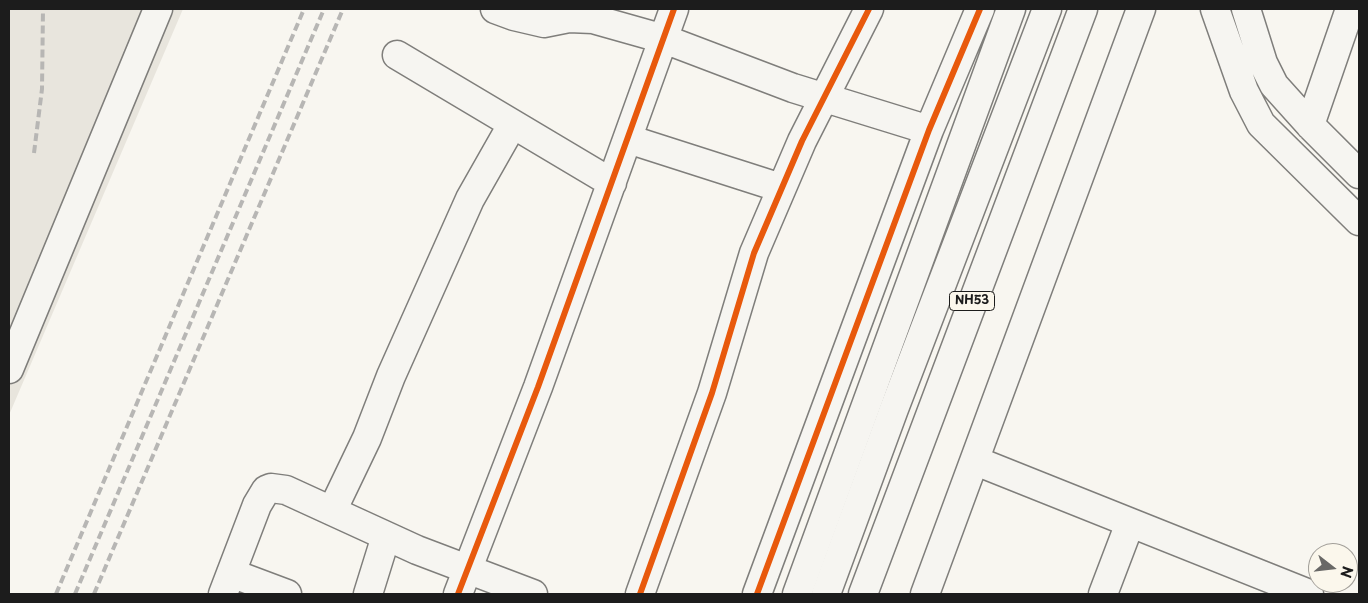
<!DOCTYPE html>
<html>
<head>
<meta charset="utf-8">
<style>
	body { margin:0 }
	#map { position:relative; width:1368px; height:603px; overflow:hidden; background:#f8f6f0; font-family:"Playpen Sans",sans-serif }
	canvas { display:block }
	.frame { position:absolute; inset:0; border:10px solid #1c1c1c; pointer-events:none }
	.north { position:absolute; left:1308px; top:543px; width:50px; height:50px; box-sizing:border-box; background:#fbf7ec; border:1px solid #a29f99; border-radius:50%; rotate:106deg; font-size:14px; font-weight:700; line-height:20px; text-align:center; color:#1c1c1c }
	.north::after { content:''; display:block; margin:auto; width:18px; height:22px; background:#696866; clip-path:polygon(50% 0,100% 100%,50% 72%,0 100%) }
</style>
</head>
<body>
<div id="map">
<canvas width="1368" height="603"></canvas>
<div class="frame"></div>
<div class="north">N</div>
</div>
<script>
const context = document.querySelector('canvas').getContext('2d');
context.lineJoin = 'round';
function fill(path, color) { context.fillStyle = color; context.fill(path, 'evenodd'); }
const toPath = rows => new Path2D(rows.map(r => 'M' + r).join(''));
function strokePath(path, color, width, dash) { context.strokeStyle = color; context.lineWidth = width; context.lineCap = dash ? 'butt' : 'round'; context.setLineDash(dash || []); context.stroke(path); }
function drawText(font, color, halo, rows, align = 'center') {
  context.font = font + ' "Playpen Sans",sans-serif'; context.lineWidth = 4; context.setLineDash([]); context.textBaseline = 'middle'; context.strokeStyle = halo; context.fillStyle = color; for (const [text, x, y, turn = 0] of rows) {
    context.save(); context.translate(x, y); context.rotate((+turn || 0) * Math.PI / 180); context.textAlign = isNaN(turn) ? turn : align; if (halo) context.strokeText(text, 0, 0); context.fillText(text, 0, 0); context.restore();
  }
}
const built = toPath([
	[9,9,183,9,9,415]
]);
const minor = toPath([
	[495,9,514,16,544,23,569,18,593,19,664,39,793,88,929,130],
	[1215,9,1244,91,1261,124,1359,221],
	[1246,9,1263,63,1274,85,1310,125,1359,174],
	[397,55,612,183],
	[1310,125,1350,9],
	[628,139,781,188],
	[9,369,158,9],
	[976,461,1309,594],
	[332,511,367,438,391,376,470,199,512,125],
	[231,573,287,594],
	[223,594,257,505,266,490,271,488,286,490,417,550,533,594],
	[368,594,386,536],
	[458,594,538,387,674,9],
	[640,594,712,393,754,253,802,141,869,9],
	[757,594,929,130,980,9],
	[797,594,1011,9],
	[925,594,1141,9],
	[1103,594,1130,523]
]);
const highway = toPath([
	[826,594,894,409,1047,9],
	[863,594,1083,9]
]);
const rail = toPath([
	[34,153,42,89,43,9],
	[56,594,304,9],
	[75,594,324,9],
	[94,594,343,9]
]);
const cycleway = toPath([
	[458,594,538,387,674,9],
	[640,594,712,393,754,253,802,141,869,9],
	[757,594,929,130,980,9]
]);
const shields = [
	[972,301,45]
];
const shieldNames = [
	["NH53",972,301]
];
fill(built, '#e8e5dd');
strokePath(minor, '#7f7e7b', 31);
strokePath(highway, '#7f7e7b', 31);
strokePath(minor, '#f6f5f1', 28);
strokePath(highway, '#f6f5f1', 28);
strokePath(rail, '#b7b6b4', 4, [8, 4]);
strokePath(cycleway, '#e8590c', 6);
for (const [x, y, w] of shields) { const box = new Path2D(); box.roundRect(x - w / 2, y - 9.5, w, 19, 4); context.fillStyle = '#fbf7ec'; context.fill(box); strokePath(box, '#1c1c1c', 1); }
drawText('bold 12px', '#1c1c1c', null, shieldNames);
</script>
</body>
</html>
